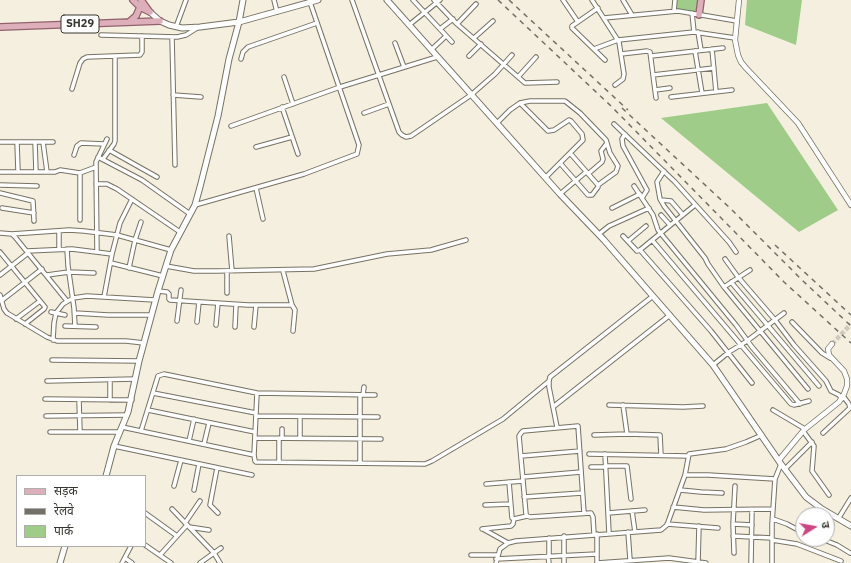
<!DOCTYPE html>
<html>
<head>
<meta charset="utf-8">
<style>
	body { margin:0 }
	#map { position:relative; width:851px; height:563px; overflow:hidden; background:#f4efdf; font-family:"IBM Plex Sans","Noto Sans Devanagari",sans-serif }
	canvas { display:block }
	.legend { position:absolute; left:16px; top:475px; width:130px; height:72px; box-sizing:border-box; background:#fff; border:1px solid #afaeac; margin:0; padding:5px 7px; list-style:none; font-size:12px; color:#36352f }
	.legend li { display:flex; align-items:center; gap:8px; height:20px }
	.legend b { width:20px; border:1px solid #afaeac }
	.north { position:absolute; left:795px; top:507px; width:40px; height:40px; box-sizing:border-box; background:#fff; border:1px solid #afaeac; border-radius:50%; rotate:79deg; font-size:11px; font-weight:700; line-height:16px; text-align:center; color:#36352f }
	.north::after { content:''; display:block; margin:auto; width:14px; height:18px; background:#cd4581; clip-path:polygon(50% 0,100% 100%,50% 72%,0 100%) }
</style>
</head>
<body>
<div id="map">
<canvas width="851" height="563"></canvas>
<ul class="legend">
<li><b style="height:5px;background:#dcafbb"></b>सड़क</li>
<li><b style="height:5px;background:#727067"></b>रेलवे</li>
<li><b style="height:11px;background:#a0cc89"></b>पार्क</li>
</ul>
<div class="north">उ</div>
</div>
<script>
const context = document.querySelector('canvas').getContext('2d');
context.lineJoin = 'round';
function fill(path, color) { context.fillStyle = color; context.fill(path, 'evenodd'); }
const toPath = rows => new Path2D(rows.map(r => 'M' + r).join(''));
function strokePath(path, color, width, dash) { context.strokeStyle = color; context.lineWidth = width; context.lineCap = dash ? 'butt' : 'round'; context.setLineDash(dash || []); context.stroke(path); }
function drawText(font, color, halo, rows, align = 'center') {
  context.font = font + ' "IBM Plex Sans",sans-serif'; context.lineWidth = 4; context.setLineDash([]); context.textBaseline = 'middle'; context.strokeStyle = halo; context.fillStyle = color; for (const [text, x, y, turn = 0] of rows) {
    context.save(); context.translate(x, y); context.rotate((+turn || 0) * Math.PI / 180); context.textAlign = isNaN(turn) ? turn : align; if (halo) context.strokeText(text, 0, 0); context.fillText(text, 0, 0); context.restore();
  }
}
const green = toPath([
	[675,0,701,0,699,15,674,11],
	[747,0,802,0,796,45,745,25],
	[767,103,838,210,799,232,661,118]
]);
const tertiaryTunnel = toPath([
	[832,344,851,324]
]);
const minor = toPath([
	[274,0,277,12],
	[352,0,399,132,402,135,406,137,411,136,471,95,495,74,512,55],
	[413,0,452,42],
	[434,0,457,24,525,83,557,82],
	[563,0,578,22],
	[592,0,619,42,624,74,623,79,615,85],
	[623,0,632,15],
	[598,8,572,26,572,28,605,60],
	[674,11,675,0],
	[692,13,694,32],
	[604,18,678,11,737,21],
	[457,24,476,4],
	[409,25,440,0],
	[176,27,186,0],
	[440,29,453,19],
	[698,32,701,50],
	[101,35,177,37,186,35,197,28],
	[172,37,175,165],
	[474,38,493,21],
	[395,43,404,67],
	[594,49,618,40,694,32,735,38],
	[712,49,716,92],
	[431,50,446,36],
	[695,51,702,93],
	[621,54,647,51,650,52,656,98],
	[469,56,481,44],
	[651,56,723,48],
	[241,59,243,52,248,47,317,23],
	[653,75,714,68],
	[284,77,293,104],
	[518,77,536,57],
	[72,89,80,63,83,59,87,57,140,55,142,52,142,36],
	[655,90,670,88],
	[173,95,201,97],
	[671,97,732,90],
	[520,103,548,131,554,130,569,120,571,121,582,134,583,140,546,177],
	[282,107,298,154],
	[364,113,389,104],
	[497,123,510,110,520,103,530,101,565,101,580,113,606,140,610,153,618,166,616,172,598,185],
	[614,124,675,182,729,242,736,252],
	[231,126,340,87,437,57],
	[625,134,622,139,623,146,647,190,642,198],
	[0,142,53,142],
	[17,142,18,171],
	[35,142,36,172],
	[43,142,47,172],
	[256,147,292,137],
	[109,150,157,177],
	[74,155,77,146,81,143,104,144],
	[98,157,142,180,190,214],
	[103,159,114,144,115,141,115,57],
	[560,163,588,195,592,195,598,187,598,185,570,153],
	[664,171,657,182,660,199,664,206,705,258,708,264,724,287,808,389],
	[0,172,55,172,60,170,80,173,96,167],
	[588,174,602,162,603,159,601,151,607,143],
	[96,184,107,184,117,189,180,232],
	[0,185,37,186],
	[634,186,653,215,658,230,736,325,752,347,800,404],
	[256,188,263,219],
	[0,193,33,201,34,221],
	[560,194,586,172],
	[661,200,671,201,683,215],
	[195,205,304,174,357,154,359,145,310,2],
	[2,208,34,213],
	[612,208,640,194],
	[661,215,670,225],
	[80,220,80,173],
	[59,231,59,249],
	[0,233,12,234,15,237,67,301],
	[12,234,69,230,84,231,117,235,171,250],
	[599,234,609,226,649,208],
	[229,236,232,271],
	[623,236,637,251,640,250,695,205],
	[652,240,791,404,794,405,809,401],
	[628,241,646,226],
	[67,249,68,266,74,308,75,326],
	[640,250,711,331,752,383],
	[27,251,72,249,112,254],
	[0,252,45,307,44,309,25,324],
	[97,252,96,162,107,139],
	[725,259,738,277,775,320,794,345,826,381,831,391,839,395,842,399],
	[111,263,163,276],
	[166,266,194,271,217,271,314,269,387,254,431,250,466,240],
	[129,268,135,240,141,222],
	[227,271,227,293],
	[283,271,292,305],
	[0,275,28,253],
	[47,275,69,272,94,273],
	[731,282,819,386],
	[724,287,750,270],
	[158,291,167,292,169,294,169,299,170,300,248,305,292,305,295,310,293,331],
	[0,295,4,309,7,313,47,337,57,341,126,341,144,343],
	[104,297,112,254,120,223,132,199],
	[1,301,42,269],
	[51,312,65,315],
	[75,313,108,315,151,315],
	[16,319,40,301],
	[177,321,181,290],
	[197,322,199,302],
	[792,322,822,353,830,358],
	[216,325,218,303],
	[65,326,96,327],
	[235,327,236,305],
	[254,327,256,305],
	[53,340,54,323,56,313,63,304,73,298,87,296,155,300],
	[52,360,139,361],
	[713,365,729,352,747,341,784,313],
	[110,380,110,400],
	[47,381,135,379],
	[153,393,256,413],
	[257,393,254,455,255,461,256,462,425,464,432,461,503,419,549,381],
	[360,395,360,463],
	[363,395,364,387],
	[45,399,132,400],
	[79,400,80,432],
	[609,405,683,407,703,406],
	[623,405,627,434],
	[553,407,670,315],
	[148,410,255,432],
	[773,410,805,429],
	[46,416,127,415],
	[256,416,378,417],
	[300,417,300,438],
	[122,427,254,455],
	[557,427,549,387,549,381,550,377,653,296],
	[282,429,282,438],
	[141,431,158,376,164,374,257,393,375,395],
	[803,431,814,446,812,471,829,495],
	[50,432,120,432],
	[823,433,850,408,849,404,843,396],
	[594,435,627,434,660,435,661,455],
	[255,438,381,439],
	[279,438,279,462],
	[189,441,194,419],
	[204,444,209,423],
	[114,446,252,475],
	[589,454,688,456],
	[605,454,609,533],
	[521,456,580,451],
	[605,466,627,466,631,499],
	[591,467,605,467],
	[217,468,210,505,218,513],
	[785,469,812,442],
	[685,475,708,475,775,479],
	[523,477,581,472],
	[509,482,512,518,514,519,527,516],
	[486,484,523,481],
	[174,486,181,460],
	[194,490,199,464],
	[680,490,701,492,722,493],
	[524,497,582,493],
	[485,505,510,504],
	[673,507,704,510,773,509],
	[172,509,214,553,220,563],
	[632,511,635,532],
	[145,513,177,536],
	[584,513,578,426,523,431,521,433,519,436,526,514,527,516,530,517,591,513,593,517,594,534],
	[608,513,645,510],
	[816,515,822,509],
	[773,519,787,524,802,532],
	[838,519,851,498],
	[185,523,200,501],
	[667,524,718,528],
	[733,524,752,525],
	[189,527,209,530],
	[482,529,511,526,513,524,514,519],
	[483,529,508,543],
	[628,532,630,560],
	[597,534,597,563],
	[564,536,564,563],
	[733,536,772,538],
	[549,538,549,556],
	[822,539,837,545,850,553],
	[772,540,797,544,841,561],
	[145,545,171,563],
	[734,553,733,524,735,486],
	[160,555,187,525],
	[471,555,498,555],
	[548,556,549,563],
	[125,558,132,563],
	[496,559,597,554],
	[698,562,699,526],
	[122,563,131,546],
	[200,563,221,548],
	[496,563,500,549,508,543,516,541,661,530,667,525,685,475,689,454,726,449,746,442,762,435],
	[597,563,669,558,706,563],
	[751,563,752,510],
	[772,563,772,524,775,479,781,464]
]);
const tertiary = toPath([
	[739,0,735,40,738,55,741,62,746,68,798,123,851,205],
	[779,460,804,430,839,402,844,394,847,386,847,379,844,371,829,355,828,349,832,344]
]);
const secondary = toPath([
	[387,0,560,194,604,240,713,365,781,464,806,497,822,509,851,526],
	[150,12,160,21,169,25,182,28,200,27,239,22,318,0],
	[106,476,114,446,128,412,139,361,158,291,171,250,195,205,200,187,218,116,229,59,239,22,243,0],
	[60,563,65,546]
]);
const primary = toPath([
	[133,0,140,7,150,12],
	[141,0,149,11],
	[699,15,701,0],
	[129,22,136,16,140,7],
	[0,27,160,21]
]);
const rail = toPath([
	[498,0,611,106,784,282,851,343],
	[509,0,628,110],
	[622,108,731,209,802,280,851,326],
	[775,245,851,315]
]);
const shields = [
	[80,24,38]
];
const shieldNames = [
	["SH29",80,24]
];
fill(green, '#a0cc89');
strokePath(tertiaryTunnel, '#cecabc', 4.5, [4.5, 2]);
strokePath(minor, '#767264', 5.5);
strokePath(tertiary, '#767264', 6);
strokePath(secondary, '#767264', 7);
strokePath(primary, '#92616d', 8);
strokePath(minor, '#fff', 3.5);
strokePath(tertiary, '#fff', 4.5);
strokePath(secondary, '#fff', 5);
strokePath(primary, '#dcafbb', 5.5);
strokePath(rail, '#727067', 1.5, [5, 5]);
for (const [x, y, w] of shields) { const box = new Path2D(); box.roundRect(x - w / 2, y - 9, w, 18, 3); context.fillStyle = '#fff'; context.fill(box); strokePath(box, '#36352f', 1); }
drawText('bold 11px', '#36352f', null, shieldNames);
</script>
</body>
</html>
